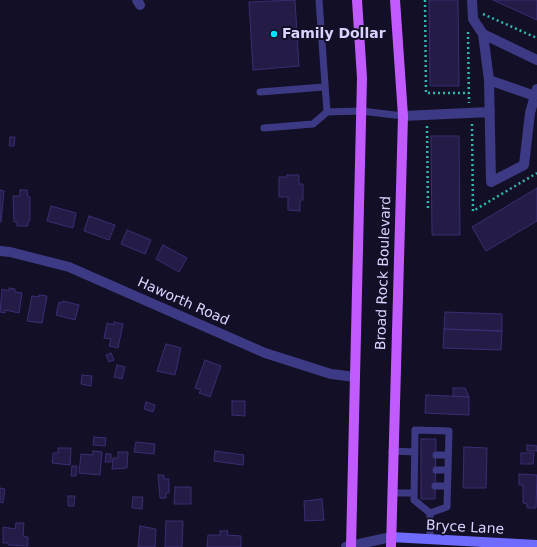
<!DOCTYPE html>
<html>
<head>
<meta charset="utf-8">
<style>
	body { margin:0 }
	canvas { display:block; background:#130f26 }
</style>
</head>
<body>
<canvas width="537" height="547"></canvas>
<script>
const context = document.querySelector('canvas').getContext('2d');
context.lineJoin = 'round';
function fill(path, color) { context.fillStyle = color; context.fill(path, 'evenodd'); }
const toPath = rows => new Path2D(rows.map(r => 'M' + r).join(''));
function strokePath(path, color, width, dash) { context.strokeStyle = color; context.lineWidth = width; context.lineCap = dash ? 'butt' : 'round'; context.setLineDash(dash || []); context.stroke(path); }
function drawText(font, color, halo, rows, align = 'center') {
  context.font = font + ' "DejaVu Sans",sans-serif'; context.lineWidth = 4; context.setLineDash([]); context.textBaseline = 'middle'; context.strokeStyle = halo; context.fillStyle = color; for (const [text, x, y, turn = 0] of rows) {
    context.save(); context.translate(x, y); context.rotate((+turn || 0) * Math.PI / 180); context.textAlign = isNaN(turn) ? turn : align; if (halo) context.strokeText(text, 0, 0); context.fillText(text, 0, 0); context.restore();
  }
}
const building = toPath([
	[295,0,299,66,253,70,249,2,295,0],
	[429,0,458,0,459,86,430,86,429,0],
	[493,0,537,0,537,20,493,0],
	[431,136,459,136,460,235,432,235,431,136],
	[10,137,15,137,14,146,9,146,10,137],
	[287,175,299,175,299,184,303,184,303,200,300,200,300,211,288,210,288,197,279,197,279,177,287,177,287,175],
	[537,188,537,221,486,251,472,227,537,188],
	[0,190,4,191,1,222,0,222,0,190],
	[20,190,27,190,28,197,30,197,30,221,28,221,28,226,17,226,17,222,14,222,13,196,20,196,20,190],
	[51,206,76,213,73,228,47,221,51,206],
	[89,216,115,225,109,240,84,231,89,216],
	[127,230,151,240,145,254,121,244,127,230],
	[163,245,187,258,179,272,156,259,163,245],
	[9,288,15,289,15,292,22,293,19,313,5,310,5,313,0,312,2,289,9,291,9,288],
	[39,295,47,296,42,323,27,321,32,296,39,297,39,295],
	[63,301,79,305,75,320,56,315,59,302,62,303,63,301],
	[445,312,502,314,502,331,444,329,445,312],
	[114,322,123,324,118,348,109,346,111,339,104,338,107,323,114,325,114,322],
	[444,329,502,331,501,350,443,348,444,329],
	[166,344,181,348,175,375,157,371,166,344],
	[111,353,114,360,109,362,106,355,111,353],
	[205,360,221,366,210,397,199,393,201,390,195,388,205,360],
	[117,365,125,367,122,379,114,377,117,365],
	[82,375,92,376,91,386,81,384,82,375],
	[453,388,465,388,469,397,453,396,453,388],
	[426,395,469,397,469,415,425,413,426,395],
	[232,401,245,401,245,416,232,415,232,401],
	[146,402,155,405,153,412,144,409,146,402],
	[94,437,106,438,105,446,93,445,94,437],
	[421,439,436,439,435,499,421,499,421,439],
	[136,442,155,444,154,454,134,452,136,442],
	[527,445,537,446,537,451,527,451,527,445],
	[464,447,487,448,486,488,463,488,464,447],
	[58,448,71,448,70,465,52,463,53,453,58,453,58,448],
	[93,451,102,452,100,475,79,473,81,454,93,455,93,451],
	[215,451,244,455,243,465,214,461,215,451],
	[118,452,128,452,127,468,112,469,113,458,118,458,118,452],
	[521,453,534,453,533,464,521,464,521,453],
	[106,454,111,454,111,462,105,462,106,454],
	[72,466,77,466,76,476,71,476,72,466],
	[519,474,537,475,536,508,527,508,527,504,523,503,523,485,519,485,519,474],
	[158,475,164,475,164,479,169,479,169,493,166,493,166,498,160,498,158,475],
	[175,487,191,487,191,504,174,504,175,487],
	[0,488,5,489,3,503,0,502,0,488],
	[68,496,75,496,74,506,68,506,68,496],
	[133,497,143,497,142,509,132,508,133,497],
	[322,499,324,520,305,521,304,501,322,499],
	[166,521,183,521,182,547,165,547,166,521],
	[16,523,24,523,23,536,28,537,28,546,8,545,8,543,3,543,3,527,15,529,16,523],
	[140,526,156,529,155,547,138,547,140,526],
	[220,531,228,531,227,535,241,536,241,547,207,547,208,535,220,535,220,531]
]);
const path = toPath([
	[425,0,426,93,469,93],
	[483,14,537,38],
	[468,32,469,103],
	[472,124,473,211,537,173],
	[427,126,428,211]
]);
const lane = toPath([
	[319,0,327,112,361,111,403,116],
	[260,92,324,87],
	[264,128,313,124,327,112],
	[392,451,415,452],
	[436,455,448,455],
	[436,470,447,470],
	[435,486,447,486],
	[392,493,414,493],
	[430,513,414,500,415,430,449,431,447,507,430,513,430,540]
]);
const street = toPath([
	[137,0,140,5],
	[472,0,473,19,483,34],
	[537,60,483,34,489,80,491,182,524,165,530,113,537,89],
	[489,80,535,96],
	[403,116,490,112],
	[0,251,10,252,69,267,265,353,331,374,355,377],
	[346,547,391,537]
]);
const secondary = toPath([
	[391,537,537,545]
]);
const primary = toPath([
	[351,547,362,78,357,0],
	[391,547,403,116,395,0]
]);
const markers = [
	[274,34,4,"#00e5ff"]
];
const poiNames = [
	["Family Dollar",282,34]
];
const streetNames = [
	["Broad Rock Boulevard",384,273,-88],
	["Haworth Road",183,302,24],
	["Bryce Lane",465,528,3]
];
fill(building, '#241b47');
strokePath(building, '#3b2d73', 1);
strokePath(path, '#2fb8b0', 2.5, [2, 3]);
strokePath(lane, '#3d3a85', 7);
strokePath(street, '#3d3a85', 10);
strokePath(secondary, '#6f6bff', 10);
strokePath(primary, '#c25bff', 10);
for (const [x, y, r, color] of markers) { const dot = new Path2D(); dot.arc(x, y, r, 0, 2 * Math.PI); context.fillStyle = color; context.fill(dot); strokePath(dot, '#130f26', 1.5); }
drawText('bold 14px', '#d9d4ff', '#130f26', poiNames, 'left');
drawText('14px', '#d9d4ff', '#130f26', streetNames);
</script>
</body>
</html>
